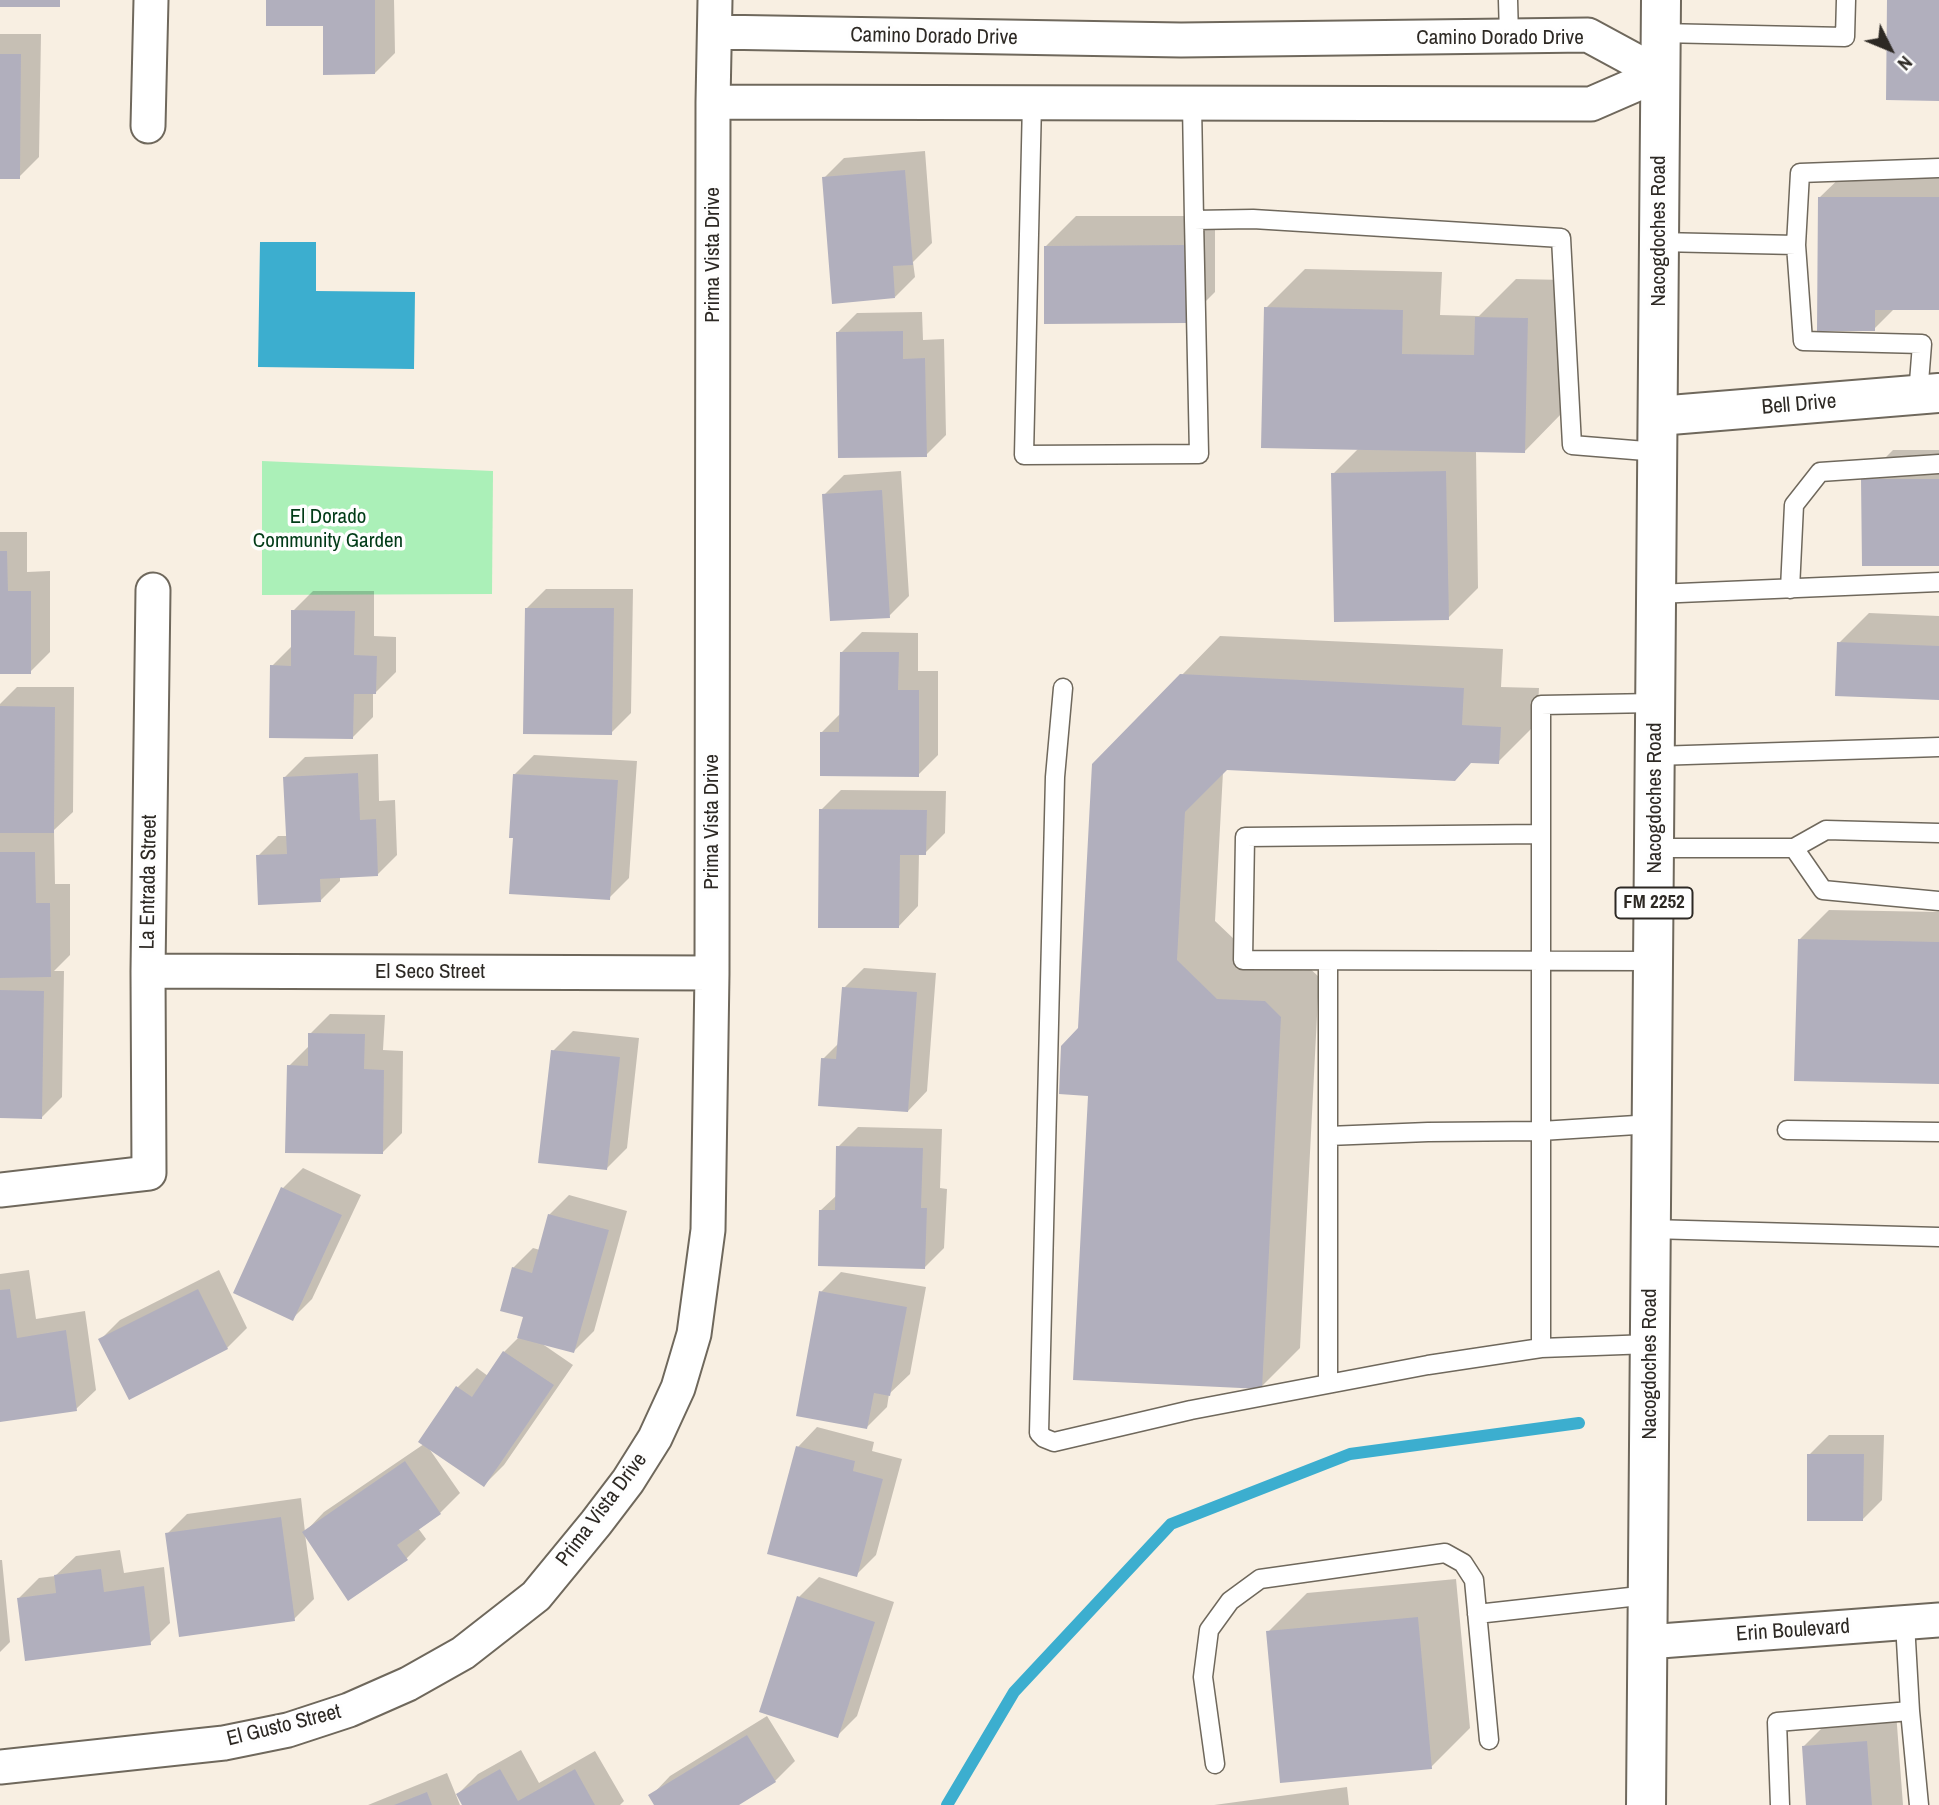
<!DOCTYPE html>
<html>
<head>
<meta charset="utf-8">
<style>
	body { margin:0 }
	#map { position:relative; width:1939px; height:1805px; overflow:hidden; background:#f8efe2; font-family:"Archivo Narrow",sans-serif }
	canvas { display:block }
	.north { position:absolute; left:1855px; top:14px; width:70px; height:70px; -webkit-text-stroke:5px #fefefe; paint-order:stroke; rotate:133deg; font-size:19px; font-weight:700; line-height:28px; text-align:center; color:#2d2924 }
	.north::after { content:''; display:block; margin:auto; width:24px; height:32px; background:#2d2924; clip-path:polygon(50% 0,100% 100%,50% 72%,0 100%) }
</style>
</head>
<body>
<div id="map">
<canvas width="1939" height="1805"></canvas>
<div class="north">N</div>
</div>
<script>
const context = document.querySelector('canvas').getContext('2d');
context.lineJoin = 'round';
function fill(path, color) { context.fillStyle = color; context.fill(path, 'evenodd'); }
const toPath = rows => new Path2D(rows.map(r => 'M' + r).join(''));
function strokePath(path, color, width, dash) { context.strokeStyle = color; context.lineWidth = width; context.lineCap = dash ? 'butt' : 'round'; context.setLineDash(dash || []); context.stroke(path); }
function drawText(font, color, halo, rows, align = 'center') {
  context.font = font + ' "Archivo Narrow",sans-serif'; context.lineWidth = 7; context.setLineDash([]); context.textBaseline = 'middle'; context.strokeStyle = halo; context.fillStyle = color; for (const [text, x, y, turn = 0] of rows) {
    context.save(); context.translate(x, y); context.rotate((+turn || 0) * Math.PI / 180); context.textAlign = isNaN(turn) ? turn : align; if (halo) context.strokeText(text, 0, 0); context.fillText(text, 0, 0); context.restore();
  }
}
const green = toPath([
	[262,461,493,471,492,594,262,595]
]);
const water = toPath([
	[260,242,316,242,316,291,415,292,414,369,258,367]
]);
const shadow = toPath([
	[268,0,394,0,395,53,375,73,324,24],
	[0,34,41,34,39,157,19,177,0,177],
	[925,151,932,243,913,262,915,277,895,297,824,178,844,158],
	[1850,168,1939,168,1939,308,1895,308,1874,329,1820,197],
	[1076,216,1215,216,1215,292,1185,322,1046,246],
	[1305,269,1442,272,1440,315,1479,316,1516,279,1567,280,1563,412,1524,452,1476,451,1478,588,1448,618,1333,474,1359,448,1266,308],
	[922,312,923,340,944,339,946,435,926,455,837,333,857,313],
	[1893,450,1939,450,1939,564,1863,480],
	[901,471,909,596,889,616,824,495,844,475],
	[0,532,27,532,27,572,50,571,50,652,30,672,0,672],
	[546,589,633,589,631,713,611,733,526,609],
	[313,591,374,591,374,636,396,637,396,672,376,692,373,692,373,717,353,737,272,666,293,645,293,611],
	[1869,613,1939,616,1939,699,1839,643],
	[862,632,918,633,918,671,938,671,938,755,918,775,822,732,841,713,842,652],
	[1220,636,1503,649,1501,687,1539,688,1537,723,1498,762,1472,761,1227,768,1223,772,1215,921,1256,960,1304,963,1319,977,1300,1348,1261,1387,1090,1094,1080,1029,1181,676],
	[17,687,74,687,73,812,54,830,55,884,70,884,70,955,54,971,64,971,62,1097,42,1117,0,1117,0,704],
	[378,754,379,801,395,800,397,855,377,875,340,876,340,881,320,901,258,856,278,836,288,836,285,777,305,757],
	[534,755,637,761,629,878,609,898,514,836,514,775],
	[841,790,946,791,945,833,925,853,919,853,918,906,899,926,821,810],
	[1829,910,1939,912,1939,1082,1799,940],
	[864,968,936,973,927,1091,908,1111,823,1059,839,1043,844,988],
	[330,1014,385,1015,383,1050,403,1051,402,1133,382,1153,289,1066,310,1045,310,1034],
	[573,1031,639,1038,627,1148,607,1168,553,1051],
	[858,1127,942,1129,940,1188,947,1189,944,1248,924,1268,821,1210,837,1195,838,1147],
	[303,1168,361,1195,312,1299,292,1319,283,1188],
	[569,1195,627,1211,594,1331,574,1351,541,1343,573,1365,504,1465,484,1485,428,1447,460,1493,440,1513,418,1528,426,1539,406,1559,305,1534,314,1599,294,1619,167,1534,187,1514,301,1498,305,1532,324,1512,424,1444,457,1388,477,1368,488,1376,504,1352,519,1337,525,1316,513,1268,533,1248,540,1250,549,1215],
	[29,1270,36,1319,85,1311,96,1390,76,1409,0,1420,0,1274],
	[219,1270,247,1328,227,1348,100,1340,120,1320],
	[841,1272,926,1287,910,1374,889,1394,887,1407,867,1427,821,1292],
	[817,1427,874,1442,872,1451,902,1459,876,1555,856,1575,798,1447],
	[1829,1435,1884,1435,1882,1500,1862,1520,1809,1455],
	[120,1550,124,1573,164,1567,170,1623,150,1643,19,1598,39,1578,55,1576,76,1556],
	[0,1560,2,1560,10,1642,0,1652],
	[819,1577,894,1602,857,1716,837,1736,799,1597],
	[1456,1579,1470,1728,1431,1767,1268,1632,1307,1593],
	[1896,1712,1903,1805,1808,1805,1803,1747,1833,1717],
	[767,1716,795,1761,775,1781,736,1805,656,1805,651,1796,670,1776],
	[521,1750,539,1783,595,1751,624,1801,620,1805,464,1805,458,1794,478,1774],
	[447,1773,460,1805,368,1805],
	[1347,1787,1349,1805,1214,1805]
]);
const stream = toPath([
	[947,1805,1014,1692,1171,1524,1350,1454,1579,1423]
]);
const building = toPath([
	[0,0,60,0,60,7,0,7],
	[266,0,375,0,375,74,323,75,323,26,266,26],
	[1887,0,1939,0,1939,101,1886,100],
	[0,54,21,54,20,179,0,179],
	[905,170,913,265,893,266,895,298,832,304,822,177],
	[1818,197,1939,197,1939,310,1875,310,1875,331,1817,331],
	[1186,245,1186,323,1044,324,1044,246],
	[1264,307,1403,310,1402,354,1474,355,1475,317,1528,318,1525,453,1261,448],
	[903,331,903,359,925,358,927,457,838,458,836,332],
	[1446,471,1449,620,1334,622,1331,473],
	[1861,479,1939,479,1939,566,1862,566],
	[882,490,890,618,830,621,822,494],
	[0,551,7,551,8,591,31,591,31,674,0,674],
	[525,608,614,608,612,735,523,734],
	[291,610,355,611,354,655,377,656,376,694,354,694,353,739,269,738,270,665,291,666],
	[1837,642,1939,646,1939,700,1835,696],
	[840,652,899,652,898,690,919,690,919,777,820,776,820,732,839,732],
	[1180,674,1464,688,1462,725,1501,727,1499,764,1471,763,1455,781,1227,770,1185,812,1177,960,1217,999,1265,1001,1281,1017,1262,1389,1073,1380,1088,1096,1059,1094,1061,1046,1078,1028,1092,764],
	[0,706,55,707,54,833,0,833],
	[358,773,360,820,376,819,378,876,320,879,321,902,258,905,256,855,287,854,283,777],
	[513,774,618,780,610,900,509,894,513,838,509,838],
	[819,809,927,810,926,855,900,855,899,928,818,928],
	[0,852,35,852,36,903,50,903,51,977,0,978],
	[1798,939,1939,942,1939,1084,1794,1081],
	[842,987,917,992,908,1112,818,1106,821,1058,836,1059],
	[0,990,44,991,42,1119,0,1118],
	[308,1033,365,1034,364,1069,384,1070,383,1154,285,1153,287,1065,308,1066],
	[551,1050,620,1057,607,1170,538,1163],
	[836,1146,923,1148,921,1208,927,1208,925,1269,818,1266,819,1210,835,1210],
	[281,1187,342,1215,293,1321,233,1293],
	[548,1214,609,1230,574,1353,517,1338,523,1317,500,1311,512,1267,532,1273],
	[10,1289,17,1338,66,1330,77,1411,0,1422,0,1290],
	[198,1289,228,1349,129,1400,98,1339],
	[819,1291,907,1307,890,1396,874,1393,867,1429,796,1416],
	[503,1351,554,1385,484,1487,418,1442,456,1386,472,1397],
	[796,1446,855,1461,853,1471,883,1479,857,1577,767,1554],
	[1807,1454,1864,1454,1863,1521,1807,1521],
	[405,1461,441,1514,397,1545,408,1560,348,1601,302,1532],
	[281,1517,295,1621,179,1637,165,1533],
	[101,1569,104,1592,144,1586,151,1645,25,1661,17,1598,56,1593,54,1575],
	[797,1596,875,1622,838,1738,759,1712],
	[1418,1617,1432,1769,1280,1783,1266,1631],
	[747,1735,776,1782,739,1805,654,1805,648,1795],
	[1867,1741,1872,1805,1806,1805,1802,1746],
	[500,1769,518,1801,575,1769,595,1805,462,1805,456,1794],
	[427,1792,432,1805,394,1805]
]);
const lane = toPath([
	[1508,0,1509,36],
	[1660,33,1845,37,1846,0],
	[1032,102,1024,455,1199,454,1194,220],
	[1192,104,1194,220,1253,219,1561,238,1572,445,1658,452],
	[1659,242,1796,245,1800,173,1939,168],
	[1796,245,1803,341,1922,344,1918,395],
	[1790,589,1794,505,1820,472,1939,464],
	[1656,594,1939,582],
	[1063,688,1055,777,1039,1433,1044,1438,1054,1442,1191,1410,1428,1365,1541,1348],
	[1655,756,1939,747],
	[1541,834,1245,837,1243,960,1653,961],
	[1654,848,1794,848,1826,830,1939,833],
	[1794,848,1823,890,1939,901],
	[1787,1130,1939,1132],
	[1328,1136,1428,1132,1541,1131,1652,1124],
	[1651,1229,1939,1237],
	[1650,1344,1541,1348,1541,705,1655,703],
	[1328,1384,1328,961],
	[1477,1614,1648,1595],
	[1905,1623,1910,1711],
	[1215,1764,1203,1677,1209,1630,1230,1601,1260,1579,1445,1553,1463,1563,1474,1580,1489,1740],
	[1780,1805,1777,1722,1910,1711,1919,1805]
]);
const street = toPath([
	[715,32,1181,40,1588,35,1660,74],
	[713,102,1591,104,1660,74],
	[148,126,151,0],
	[148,971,712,973],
	[0,1190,149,1173,148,971,153,590],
	[1647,1642,1939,1620],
	[0,1767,224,1743,288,1730,349,1710,408,1684,463,1653,536,1596,596,1523,628,1481,655,1438,678,1388,694,1334,708,1230,712,973,713,102,715,0]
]);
const secondary = toPath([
	[1658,416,1939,393]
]);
const primary = toPath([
	[1646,1805,1661,0]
]);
const shields = [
	[1654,903,77]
];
const shieldNames = [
	["FM 2252",1654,903]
];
const streetNames = [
	["Camino Dorado Drive",934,37,1],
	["Camino Dorado Drive",1500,38],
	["Nacogdoches Road",1659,231,-90],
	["Prima Vista Drive",713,255,-90],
	["Bell Drive",1799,405,-5],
	["Nacogdoches Road",1655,798,-90],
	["Prima Vista Drive",712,822,-90],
	["La Entrada Street",149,882,-89],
	["El Seco Street",430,972],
	["Nacogdoches Road",1650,1364,-90],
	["Prima Vista Drive",602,1510,-53],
	["Erin Boulevard",1793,1631,-4],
	["El Gusto Street",284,1726,-14]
];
const parkNames = [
	["El Dorado",328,517],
	["Community Garden",328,541]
];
fill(green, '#abf0b8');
fill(water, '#3caecf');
fill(shadow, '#0003');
strokePath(stream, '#3caecf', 12);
fill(building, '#b1afbd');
strokePath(lane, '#6f685c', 21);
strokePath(street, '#6f685c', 37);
strokePath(secondary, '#6f685c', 42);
strokePath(primary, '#6f685c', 42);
strokePath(lane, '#fff', 18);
strokePath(street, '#fff', 33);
strokePath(secondary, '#fff', 38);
strokePath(primary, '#fff', 38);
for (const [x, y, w] of shields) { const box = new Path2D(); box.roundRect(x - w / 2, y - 15.5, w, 31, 5); context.fillStyle = '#fefefe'; context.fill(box); strokePath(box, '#2d2924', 2); }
drawText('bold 19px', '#2d2924', null, shieldNames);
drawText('21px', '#2d2924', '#fefefe', streetNames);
drawText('21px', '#013b17', '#fefefe', parkNames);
</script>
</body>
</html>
